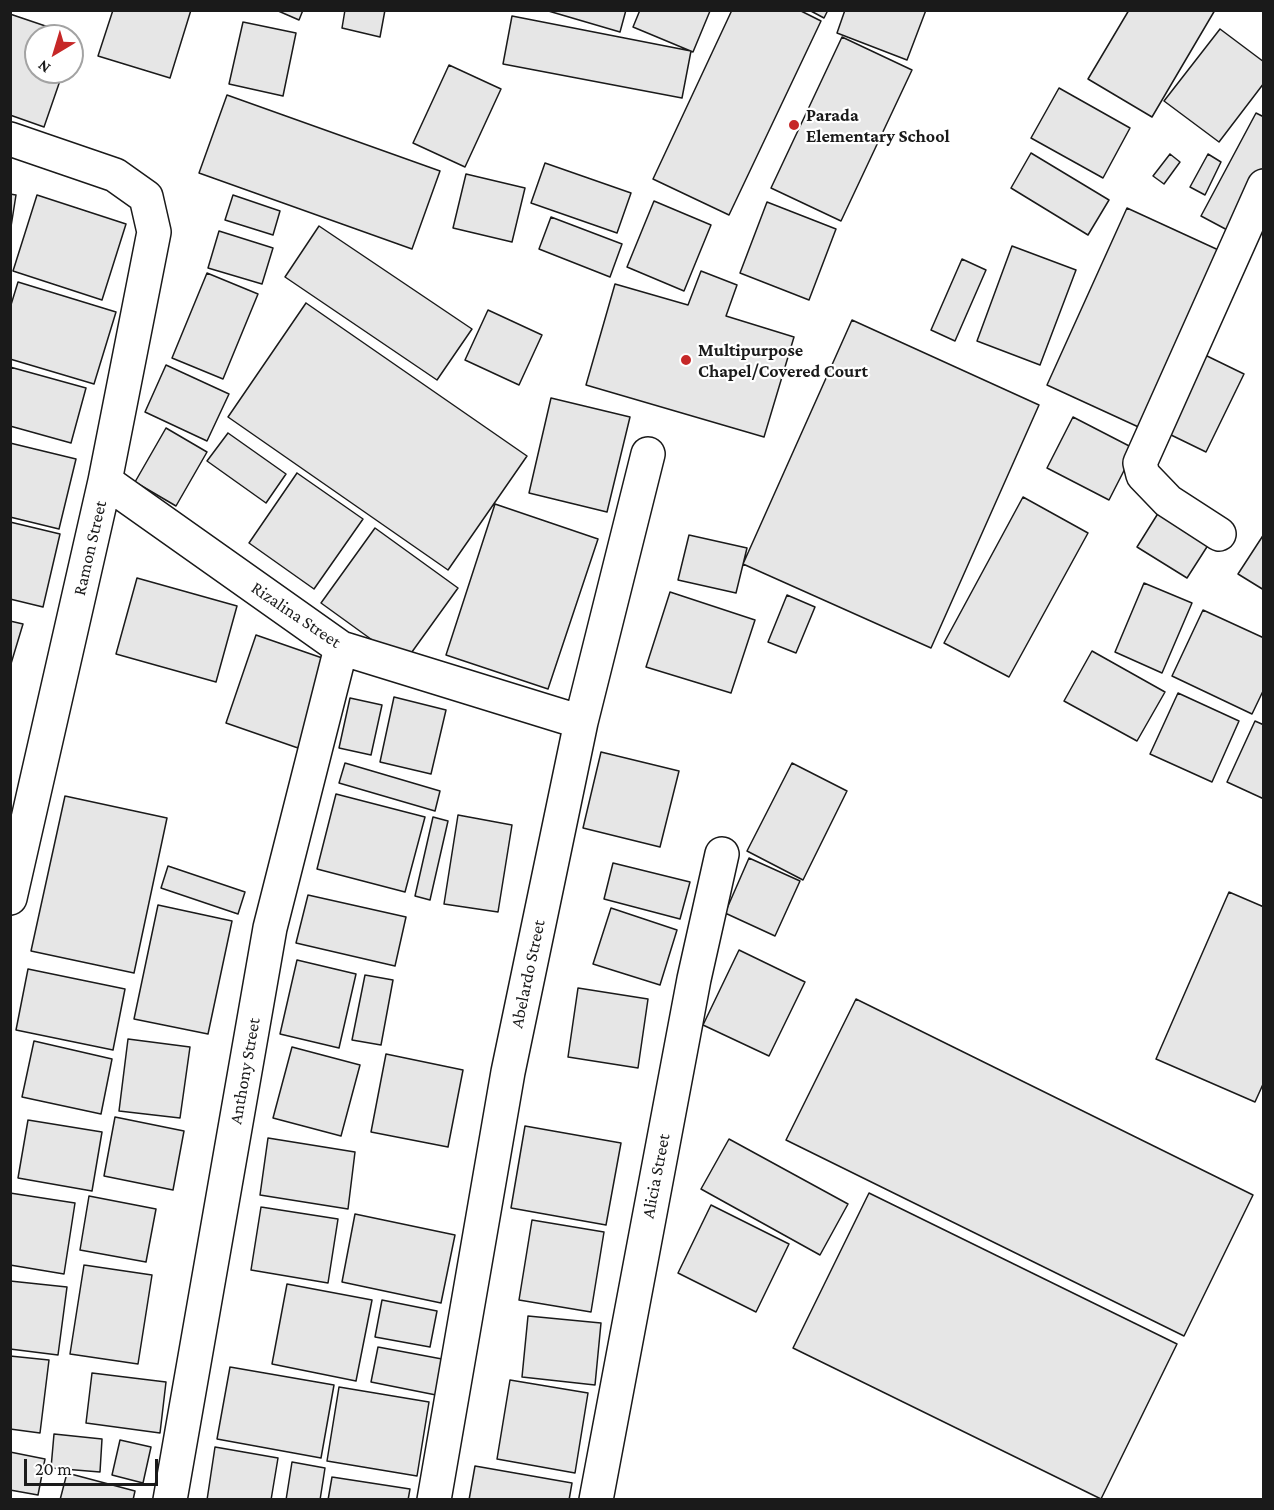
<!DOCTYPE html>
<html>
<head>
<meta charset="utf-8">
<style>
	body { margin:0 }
	#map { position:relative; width:1274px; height:1510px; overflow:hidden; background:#fff; font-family:"Crimson Pro",serif }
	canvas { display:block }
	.frame { position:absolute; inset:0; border:12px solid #1a1a1a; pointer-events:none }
	.north { position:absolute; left:24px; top:24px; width:60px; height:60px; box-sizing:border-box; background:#fff; border:2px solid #a3a3a3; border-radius:50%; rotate:218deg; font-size:16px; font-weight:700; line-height:24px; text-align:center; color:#1a1a1a }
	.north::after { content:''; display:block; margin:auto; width:21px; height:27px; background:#c62828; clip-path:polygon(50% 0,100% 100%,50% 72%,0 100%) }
	.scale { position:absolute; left:24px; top:1459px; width:134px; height:27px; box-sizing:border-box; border:3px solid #1a1a1a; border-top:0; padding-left:8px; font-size:18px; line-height:21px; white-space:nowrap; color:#1a1a1a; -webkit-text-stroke:4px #fff; paint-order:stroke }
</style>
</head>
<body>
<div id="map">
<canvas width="1274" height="1510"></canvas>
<div class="frame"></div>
<div class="north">N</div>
<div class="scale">20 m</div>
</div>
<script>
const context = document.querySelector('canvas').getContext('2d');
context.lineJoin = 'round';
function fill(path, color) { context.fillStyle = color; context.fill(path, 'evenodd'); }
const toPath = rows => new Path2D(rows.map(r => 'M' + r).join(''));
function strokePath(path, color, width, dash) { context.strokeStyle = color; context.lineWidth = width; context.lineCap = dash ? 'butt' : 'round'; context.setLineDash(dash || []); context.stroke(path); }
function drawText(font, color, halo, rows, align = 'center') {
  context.font = font + ' "Crimson Pro",serif'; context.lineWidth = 4.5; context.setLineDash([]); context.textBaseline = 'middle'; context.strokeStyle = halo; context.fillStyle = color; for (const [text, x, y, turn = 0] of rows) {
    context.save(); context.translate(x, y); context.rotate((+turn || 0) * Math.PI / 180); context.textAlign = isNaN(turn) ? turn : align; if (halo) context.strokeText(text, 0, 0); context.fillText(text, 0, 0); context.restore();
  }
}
const building = toPath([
	[113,10,191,10,170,78,98,56,113,10],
	[276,10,303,10,299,20,276,10],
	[345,10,385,10,380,37,342,28,345,10],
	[545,10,626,10,620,32,545,10],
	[640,10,707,10,710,11,693,52,633,27,640,10],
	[732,10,799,10,821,21,729,215,653,179,732,10],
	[809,10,828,10,824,18,809,10],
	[845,10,926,10,907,60,837,33,845,10],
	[1129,10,1215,10,1152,117,1088,79,1129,10],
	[10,14,75,36,72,44,72,36,36,36,36,72,63,72,44,127,10,115,10,14],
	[512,16,691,51,682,98,503,64,512,16],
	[243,22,296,33,283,96,229,84,243,22],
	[1220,29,1264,62,1264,83,1219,142,1164,101,1220,29],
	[842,37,912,70,841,221,771,188,842,37],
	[449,65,501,89,465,167,413,143,449,65],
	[1059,88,1130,128,1103,178,1031,138,1059,88],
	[227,95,440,171,412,249,199,173,227,95],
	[1256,113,1264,117,1264,171,1231,232,1201,216,1256,113],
	[1031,153,1109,200,1088,235,1011,188,1031,153],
	[1170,154,1180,162,1164,184,1153,176,1170,154],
	[1208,154,1221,162,1205,195,1190,187,1208,154],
	[545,163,631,193,617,233,531,203,545,163],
	[466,174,525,188,512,242,453,228,466,174],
	[10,194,16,195,10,233,10,194],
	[37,195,126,224,102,300,13,271,37,195],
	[233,195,280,211,273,235,225,220,233,195],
	[654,201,711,225,684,291,627,267,654,201],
	[767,202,836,229,809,300,740,273,767,202],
	[1127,208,1225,253,1145,430,1047,385,1127,208],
	[551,217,622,244,610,277,539,249,551,217],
	[319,226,472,329,437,380,285,277,319,226],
	[219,231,273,248,262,284,208,268,219,231],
	[1012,246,1076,270,1040,365,977,341,1012,246],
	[962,259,986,270,955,341,931,330,962,259],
	[701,271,737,285,726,316,794,337,764,437,586,385,615,284,688,305,701,271],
	[207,273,258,294,223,379,172,358,207,273],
	[18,282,116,312,94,384,10,359,10,308,18,282],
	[306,303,527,456,448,570,228,417,306,303],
	[488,310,542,335,519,385,465,360,488,310],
	[852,320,1039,405,931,648,743,564,852,320],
	[1205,355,1244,374,1206,452,1167,433,1205,355],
	[166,365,229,394,207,441,145,412,166,365],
	[10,367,86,388,71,443,10,426,10,367],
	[551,398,630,417,607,512,529,493,551,398],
	[1073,417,1135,449,1109,500,1047,468,1073,417],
	[166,428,207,452,176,506,135,482,166,428],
	[228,433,286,474,266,503,207,461,228,433],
	[10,443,76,459,59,529,10,517,10,443],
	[297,473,363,519,314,589,249,543,297,473],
	[1023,497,1088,533,1009,677,944,643,1023,497],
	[495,504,598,539,548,689,446,655,495,504],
	[1162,507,1212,539,1187,578,1137,547,1162,507],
	[10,522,60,534,43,607,10,599,10,522],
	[375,528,458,588,404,663,321,603,375,528],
	[1264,534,1264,590,1238,574,1264,534],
	[689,535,747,548,736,593,678,580,689,535],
	[137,578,237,606,216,682,116,654,137,578],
	[1144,583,1192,603,1162,673,1115,652,1144,583],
	[670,592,755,620,731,693,646,667,670,592],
	[787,595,815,607,796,653,768,642,787,595],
	[1203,610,1264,638,1264,689,1252,714,1172,676,1203,610],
	[10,621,23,624,10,667,10,621],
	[256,635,328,660,298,748,226,723,256,635],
	[1092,651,1165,692,1137,741,1064,701,1092,651],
	[1178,693,1239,721,1212,782,1150,754,1178,693],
	[394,697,446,710,431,774,380,762,394,697],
	[350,698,382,705,371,755,339,748,350,698],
	[1255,721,1264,725,1264,799,1227,782,1255,721],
	[601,752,679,771,660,847,583,828,601,752],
	[345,763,440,791,435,811,339,783,345,763],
	[792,763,847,791,803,880,747,851,792,763],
	[336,794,425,817,405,892,317,869,336,794],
	[65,796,167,818,134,973,31,951,65,796],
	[458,815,512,825,498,912,444,904,458,815],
	[433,817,448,821,430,900,415,896,433,817],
	[749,858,800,881,775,936,725,913,749,858],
	[613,863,690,882,680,919,604,899,613,863],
	[168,866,245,892,238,914,161,888,168,866],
	[1229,892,1264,907,1264,1082,1255,1102,1156,1059,1229,892],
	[308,895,406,917,395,966,296,943,308,895],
	[158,905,232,921,208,1034,134,1019,158,905],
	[611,908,677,930,660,985,593,964,611,908],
	[739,950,805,982,769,1056,703,1025,739,950],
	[297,960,356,974,339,1048,280,1034,297,960],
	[28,969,125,989,113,1050,16,1030,28,969],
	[365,975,393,980,381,1045,352,1040,365,975],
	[578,988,648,999,638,1068,568,1057,578,988],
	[856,999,1253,1195,1184,1336,786,1140,856,999],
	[128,1039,190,1047,180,1118,119,1111,128,1039],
	[34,1041,112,1059,101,1114,22,1097,34,1041],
	[292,1047,360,1065,341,1136,273,1118,292,1047],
	[386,1054,463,1070,448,1147,371,1132,386,1054],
	[115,1117,184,1131,173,1190,104,1176,115,1117],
	[28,1120,102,1132,92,1191,18,1178,28,1120],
	[525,1126,621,1143,606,1225,511,1208,525,1126],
	[268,1138,355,1152,348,1209,260,1195,268,1138],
	[729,1139,848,1204,820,1255,701,1189,729,1139],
	[10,1193,75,1203,64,1274,10,1265,10,1193],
	[869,1193,1177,1344,1101,1499,793,1348,869,1193],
	[89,1196,156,1209,146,1262,80,1250,89,1196],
	[711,1205,789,1244,756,1312,678,1273,711,1205],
	[261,1207,338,1219,328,1283,251,1270,261,1207],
	[355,1214,455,1235,441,1303,342,1282,355,1214],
	[532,1220,604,1232,591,1312,519,1300,532,1220],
	[84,1265,152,1275,138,1364,70,1354,84,1265],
	[10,1281,67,1287,58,1355,10,1349,10,1281],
	[287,1284,372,1300,356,1381,272,1364,287,1284],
	[382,1300,437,1311,430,1347,375,1337,382,1300],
	[528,1316,601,1323,595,1385,522,1377,528,1316],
	[378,1347,442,1359,436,1395,371,1382,378,1347],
	[10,1356,49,1360,40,1433,10,1429,10,1356],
	[230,1367,334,1385,321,1458,217,1439,230,1367],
	[92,1373,166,1382,160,1433,86,1423,92,1373],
	[510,1380,588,1393,575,1473,497,1459,510,1380],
	[339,1387,429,1402,417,1476,327,1461,339,1387],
	[54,1434,102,1439,100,1472,51,1468,54,1434],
	[120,1440,151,1447,143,1483,112,1475,120,1440],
	[215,1447,278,1458,271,1500,207,1500,215,1447],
	[10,1452,45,1459,38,1495,10,1490,10,1452],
	[292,1462,325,1468,320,1500,286,1500,292,1462],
	[475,1466,572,1483,569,1500,469,1500,475,1466],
	[67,1473,135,1491,133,1500,60,1500,67,1473],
	[332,1477,410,1489,408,1500,328,1500,332,1477]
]);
const street = toPath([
	[10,139,115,175,146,197,154,232,105,481,10,898],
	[105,481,341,648,581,722],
	[1219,534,1168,501,1143,475,1140,463,1264,186],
	[170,1500,270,928,341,648],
	[434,1500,508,1072,581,722,648,454],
	[596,1500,694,979,722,854]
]);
const markers = [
	[794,125,6,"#c62828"],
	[686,360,6,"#c62828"]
];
const poiNames = [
	["Parada",806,115],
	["Elementary School",806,136],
	["Multipurpose",698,350],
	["Chapel/Covered Court",698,371]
];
const streetNames = [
	["Ramon Street",90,548,-77],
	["Rizalina Street",296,615,34],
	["Abelardo Street",528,974,-78],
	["Anthony Street",245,1071,-80],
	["Alicia Street",656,1176,-79]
];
fill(building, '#e6e6e6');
strokePath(building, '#1a1a1a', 1.5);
strokePath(street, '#1a1a1a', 36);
strokePath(street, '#fff', 33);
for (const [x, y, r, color] of markers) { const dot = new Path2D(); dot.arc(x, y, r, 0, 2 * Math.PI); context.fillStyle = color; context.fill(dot); strokePath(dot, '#fff', 2); }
drawText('bold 18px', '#1a1a1a', '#fff', poiNames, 'left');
drawText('18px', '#1a1a1a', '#fff', streetNames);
</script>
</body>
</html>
